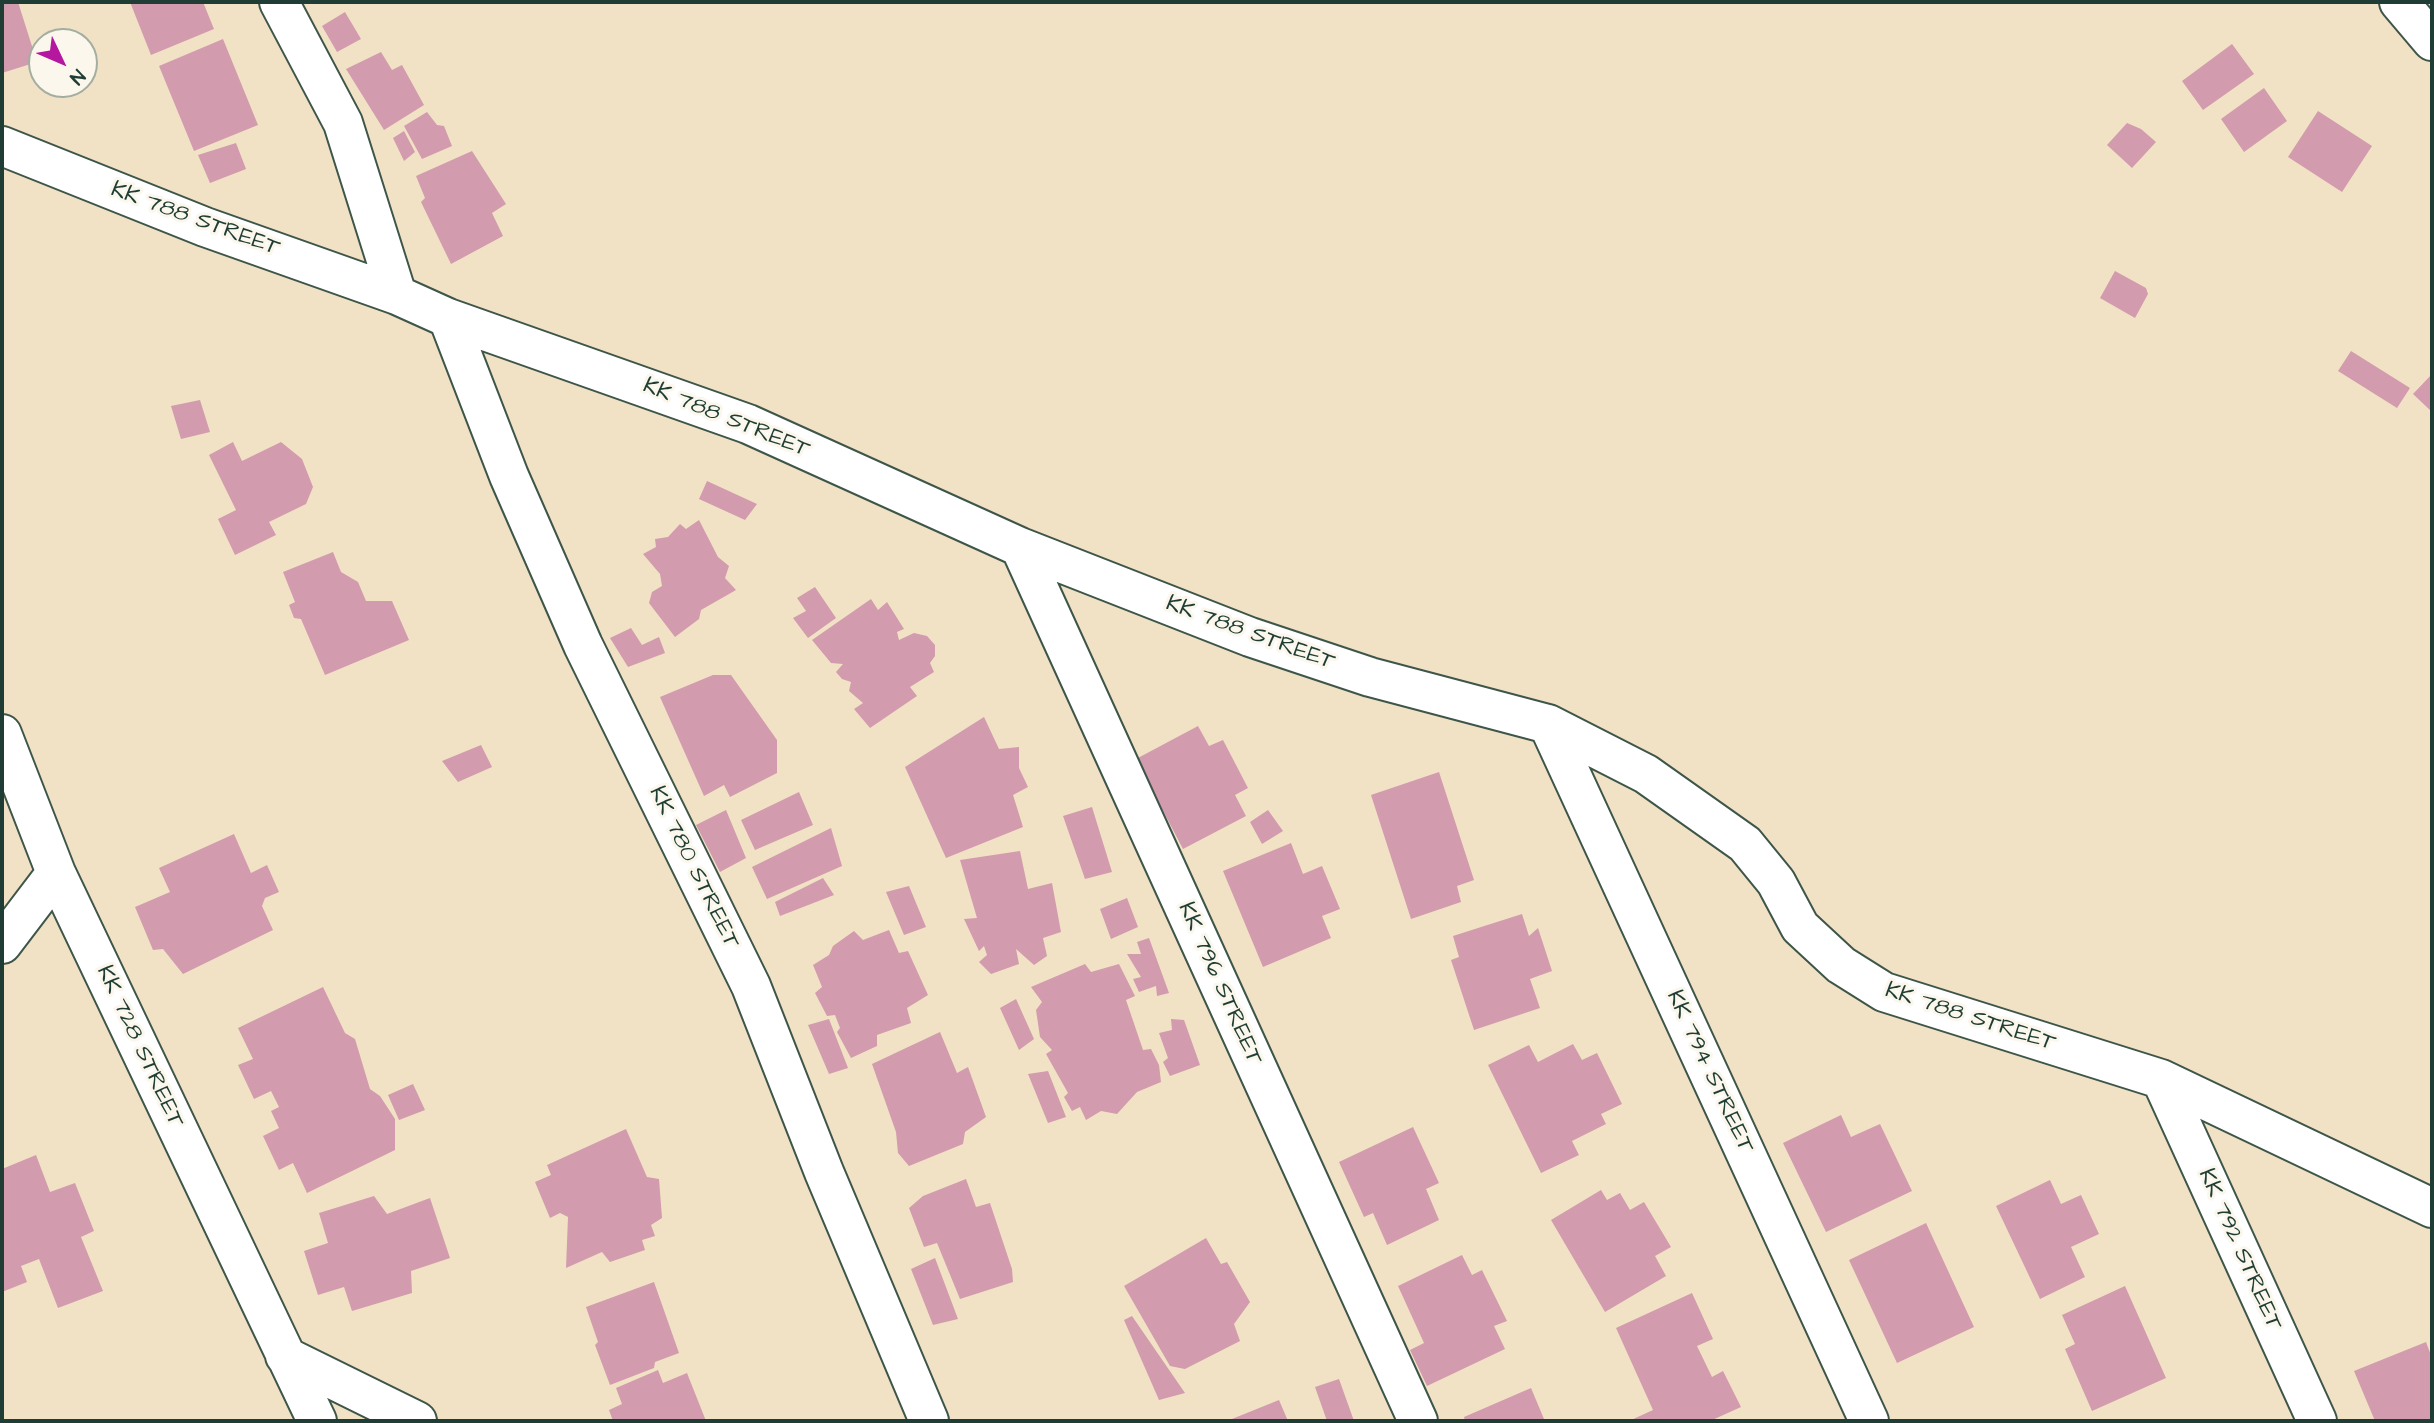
<!DOCTYPE html>
<html>
<head>
<meta charset="utf-8">
<style>
	body { margin:0 }
	#map { position:relative; width:2434px; height:1423px; overflow:hidden; background:#f1e2c5; font-family:"Architects Daughter",sans-serif }
	canvas { display:block }
	.frame { position:absolute; inset:0; border:4px solid #1f3d34; pointer-events:none }
	.north { position:absolute; left:28px; top:28px; width:70px; height:70px; box-sizing:border-box; background:#fbf7ec; border:2px solid #a3ada2; border-radius:50%; rotate:134deg; font-size:19px; font-weight:700; line-height:28px; text-align:center; color:#1f3d34 }
	.north::after { content:''; display:block; margin:auto; width:24px; height:32px; background:#b5179e; clip-path:polygon(50% 0,100% 100%,50% 72%,0 100%) }
</style>
</head>
<body>
<div id="map">
<canvas width="2434" height="1423"></canvas>
<div class="frame"></div>
<div class="north">N</div>
</div>
<script>
const context = document.querySelector('canvas').getContext('2d');
context.lineJoin = 'round';
function fill(path, color) { context.fillStyle = color; context.fill(path, 'evenodd'); }
const toPath = rows => new Path2D(rows.map(r => 'M' + r).join(''));
function strokePath(path, color, width, dash) { context.strokeStyle = color; context.lineWidth = width; context.lineCap = dash ? 'butt' : 'round'; context.setLineDash(dash || []); context.stroke(path); }
function drawText(font, color, halo, rows, align = 'center') {
  context.font = font + ' "Architects Daughter",sans-serif'; context.lineWidth = 6; context.setLineDash([]); context.textBaseline = 'middle'; context.strokeStyle = halo; context.fillStyle = color; for (const [text, x, y, turn = 0] of rows) {
    context.save(); context.translate(x, y); context.rotate((+turn || 0) * Math.PI / 180); context.textAlign = isNaN(turn) ? turn : align; if (halo) context.strokeText(text, 0, 0); context.fillText(text, 0, 0); context.restore();
  }
}
const building = toPath([
	[2,2,18,2,37,62,2,73],
	[130,2,203,2,214,29,151,55],
	[345,12,361,39,337,52,322,26],
	[223,39,258,125,194,151,159,66],
	[2232,44,2254,74,2203,110,2182,81],
	[381,52,392,70,402,65,424,105,384,130,346,69],
	[2264,88,2287,121,2244,152,2221,119],
	[2318,111,2372,146,2342,192,2288,157],
	[427,112,437,125,444,126,452,146,422,159,404,126],
	[2127,123,2141,129,2156,142,2132,168,2107,145],
	[404,131,415,152,404,161,393,138],
	[236,143,246,169,210,183,198,155],
	[472,151,506,204,492,213,503,236,451,264,421,202,425,198,416,176],
	[2115,271,2146,288,2148,294,2135,318,2100,298],
	[2351,351,2410,388,2397,408,2338,371],
	[2432,374,2432,412,2413,394],
	[200,400,210,432,181,439,171,406],
	[233,442,242,461,281,442,302,459,313,487,306,504,269,522,276,535,235,555,218,519,236,510,209,455],
	[707,481,757,504,745,520,699,499],
	[699,520,718,557,729,566,725,578,736,590,701,610,699,619,675,637,649,603,652,592,662,586,660,574,643,554,656,547,655,539,668,537,680,524,686,529],
	[333,552,341,572,358,582,366,601,392,601,409,640,325,675,301,619,294,618,289,605,295,602,283,572],
	[815,587,836,618,808,638,793,618,806,611,797,598],
	[871,599,878,610,887,602,904,629,897,632,899,640,914,633,927,636,935,645,935,656,930,663,934,672,910,687,917,696,870,728,854,709,863,703,849,691,851,682,842,679,836,672,843,664,831,663,812,640],
	[631,628,642,645,659,637,665,653,628,667,610,638],
	[713,675,731,675,777,740,777,773,730,797,724,785,704,796,660,697],
	[984,717,999,749,1019,747,1019,768,1028,787,1013,795,1023,827,946,858,905,767],
	[1198,726,1209,746,1223,740,1248,788,1235,795,1246,816,1183,849,1136,759],
	[481,745,492,767,458,782,442,761],
	[1439,772,1474,880,1457,886,1461,902,1411,919,1371,795],
	[799,792,813,825,755,850,741,820],
	[1092,807,1112,872,1085,879,1063,816],
	[726,810,746,858,720,872,696,825],
	[1268,810,1283,831,1262,844,1250,822],
	[831,828,842,866,767,899,752,867],
	[234,834,251,873,267,865,279,892,265,898,262,906,273,930,183,974,163,949,153,950,135,907,170,892,159,868],
	[1291,843,1303,874,1322,866,1340,909,1322,916,1331,938,1263,967,1223,871],
	[1020,851,1028,889,1052,883,1061,932,1043,938,1047,956,1034,965,1016,949,1019,964,991,974,979,962,987,955,984,946,979,951,964,919,977,918,960,860],
	[823,878,834,895,780,916,775,902],
	[909,886,926,927,904,935,886,892],
	[1127,898,1138,927,1111,939,1100,909],
	[1522,914,1529,936,1538,928,1552,971,1530,979,1540,1008,1474,1030,1451,960,1459,957,1453,936],
	[889,930,899,953,908,951,928,995,907,1008,911,1023,877,1035,877,1046,851,1058,837,1032,840,1028,835,1015,827,1016,815,993,822,987,813,965,829,955,833,946,854,931,863,940],
	[1149,938,1169,993,1157,996,1156,986,1139,992,1133,979,1141,977,1127,954,1141,954,1137,942],
	[1085,964,1091,972,1119,964,1135,996,1126,1000,1143,1050,1151,1049,1159,1065,1161,1082,1137,1092,1117,1114,1101,1111,1086,1120,1080,1107,1072,1111,1064,1097,1068,1093,1046,1054,1052,1050,1040,1037,1036,1010,1042,1002,1031,987],
	[323,987,345,1033,355,1039,370,1089,380,1096,395,1119,395,1150,307,1193,293,1163,279,1170,263,1136,279,1128,271,1111,279,1107,271,1091,254,1099,238,1065,253,1059,238,1028],
	[1016,999,1034,1039,1019,1050,1000,1008],
	[829,1019,848,1068,829,1074,808,1025],
	[1171,1019,1184,1020,1200,1065,1170,1076,1163,1062,1168,1058,1159,1033,1172,1030],
	[940,1032,957,1073,968,1067,986,1117,965,1132,963,1144,909,1166,898,1153,896,1132,872,1064],
	[1573,1044,1582,1060,1597,1053,1622,1104,1601,1114,1606,1124,1572,1141,1579,1155,1541,1173,1488,1065,1529,1045,1538,1062],
	[1048,1071,1066,1117,1048,1123,1028,1074],
	[413,1084,425,1110,399,1120,388,1095],
	[1841,1115,1851,1137,1880,1124,1912,1191,1826,1232,1783,1143],
	[1413,1127,1439,1183,1426,1189,1439,1220,1387,1245,1373,1213,1364,1217,1339,1162],
	[626,1129,647,1177,659,1179,662,1218,651,1225,655,1236,642,1240,645,1250,610,1262,602,1252,566,1268,568,1217,560,1213,550,1218,535,1182,551,1175,547,1165],
	[36,1155,50,1192,75,1183,94,1231,81,1237,103,1291,58,1308,39,1259,21,1266,27,1282,2,1292,2,1169],
	[966,1179,976,1207,990,1203,1012,1269,1013,1282,960,1299,937,1243,924,1247,909,1208,923,1196],
	[2050,1180,2061,1204,2081,1195,2099,1234,2071,1247,2085,1277,2040,1299,1996,1206],
	[1601,1190,1607,1200,1620,1193,1630,1210,1644,1202,1671,1247,1655,1256,1666,1276,1605,1312,1551,1220],
	[374,1196,387,1214,430,1198,450,1258,411,1271,412,1293,352,1311,344,1287,318,1295,304,1251,328,1243,319,1213],
	[1926,1223,1974,1327,1897,1363,1849,1260],
	[1206,1238,1221,1264,1227,1262,1250,1302,1234,1324,1240,1341,1185,1369,1170,1366,1124,1286],
	[1462,1255,1472,1275,1482,1270,1507,1321,1494,1326,1505,1349,1427,1386,1410,1350,1424,1343,1398,1286],
	[935,1258,958,1319,933,1325,911,1269],
	[654,1282,679,1353,655,1362,654,1368,610,1385,595,1345,598,1342,586,1307],
	[2125,1286,2166,1378,2092,1411,2065,1349,2075,1344,2062,1315],
	[1692,1293,1713,1339,1697,1346,1712,1377,1723,1371,1741,1407,1710,1421,1629,1421,1653,1410,1616,1328],
	[1132,1316,1185,1393,1159,1400,1124,1320],
	[2426,1342,2432,1358,2432,1421,2375,1421,2354,1371],
	[658,1370,663,1383,687,1373,706,1421,613,1421,609,1410,622,1404,616,1388],
	[1339,1379,1354,1421,1327,1421,1315,1387],
	[1531,1388,1544,1419,1465,1421,1464,1417],
	[1279,1400,1288,1421,1227,1421]
]);
const minor = toPath([
	[279,2,343,123,397,295],
	[2399,2,2432,41],
	[2,146,205,227,397,295,448,318,748,424,1020,547,1250,637,1370,677,1548,724,1646,774,1745,844,1776,882,1800,927,1841,965,1884,992,2161,1079,2432,1208],
	[448,318,509,476,583,645,751,986,824,1172,929,1421],
	[1020,547,1418,1421],
	[1548,724,1869,1421],
	[2,734,56,873,317,1421],
	[2,944,56,873],
	[2161,1079,2317,1421],
	[285,1356,417,1421]
]);
const streetNames = [
	["KK 788 STREET",195,220,20],
	["KK 788 STREET",726,419,22],
	["KK 788 STREET",1250,634,20],
	["KK 780 STREET",693,868,64],
	["KK 796 STREET",1219,984,66],
	["KK 788 STREET",1970,1018,18],
	["KK 728 STREET",139,1047,65],
	["KK 794 STREET",1709,1072,65],
	["KK 792 STREET",2239,1250,66]
];
fill(building, '#d29bae');
strokePath(minor, '#3e564a', 42);
strokePath(minor, '#fff', 38);
drawText('23px', '#1f3d34', '#fbf7ec', streetNames);
</script>
</body>
</html>
